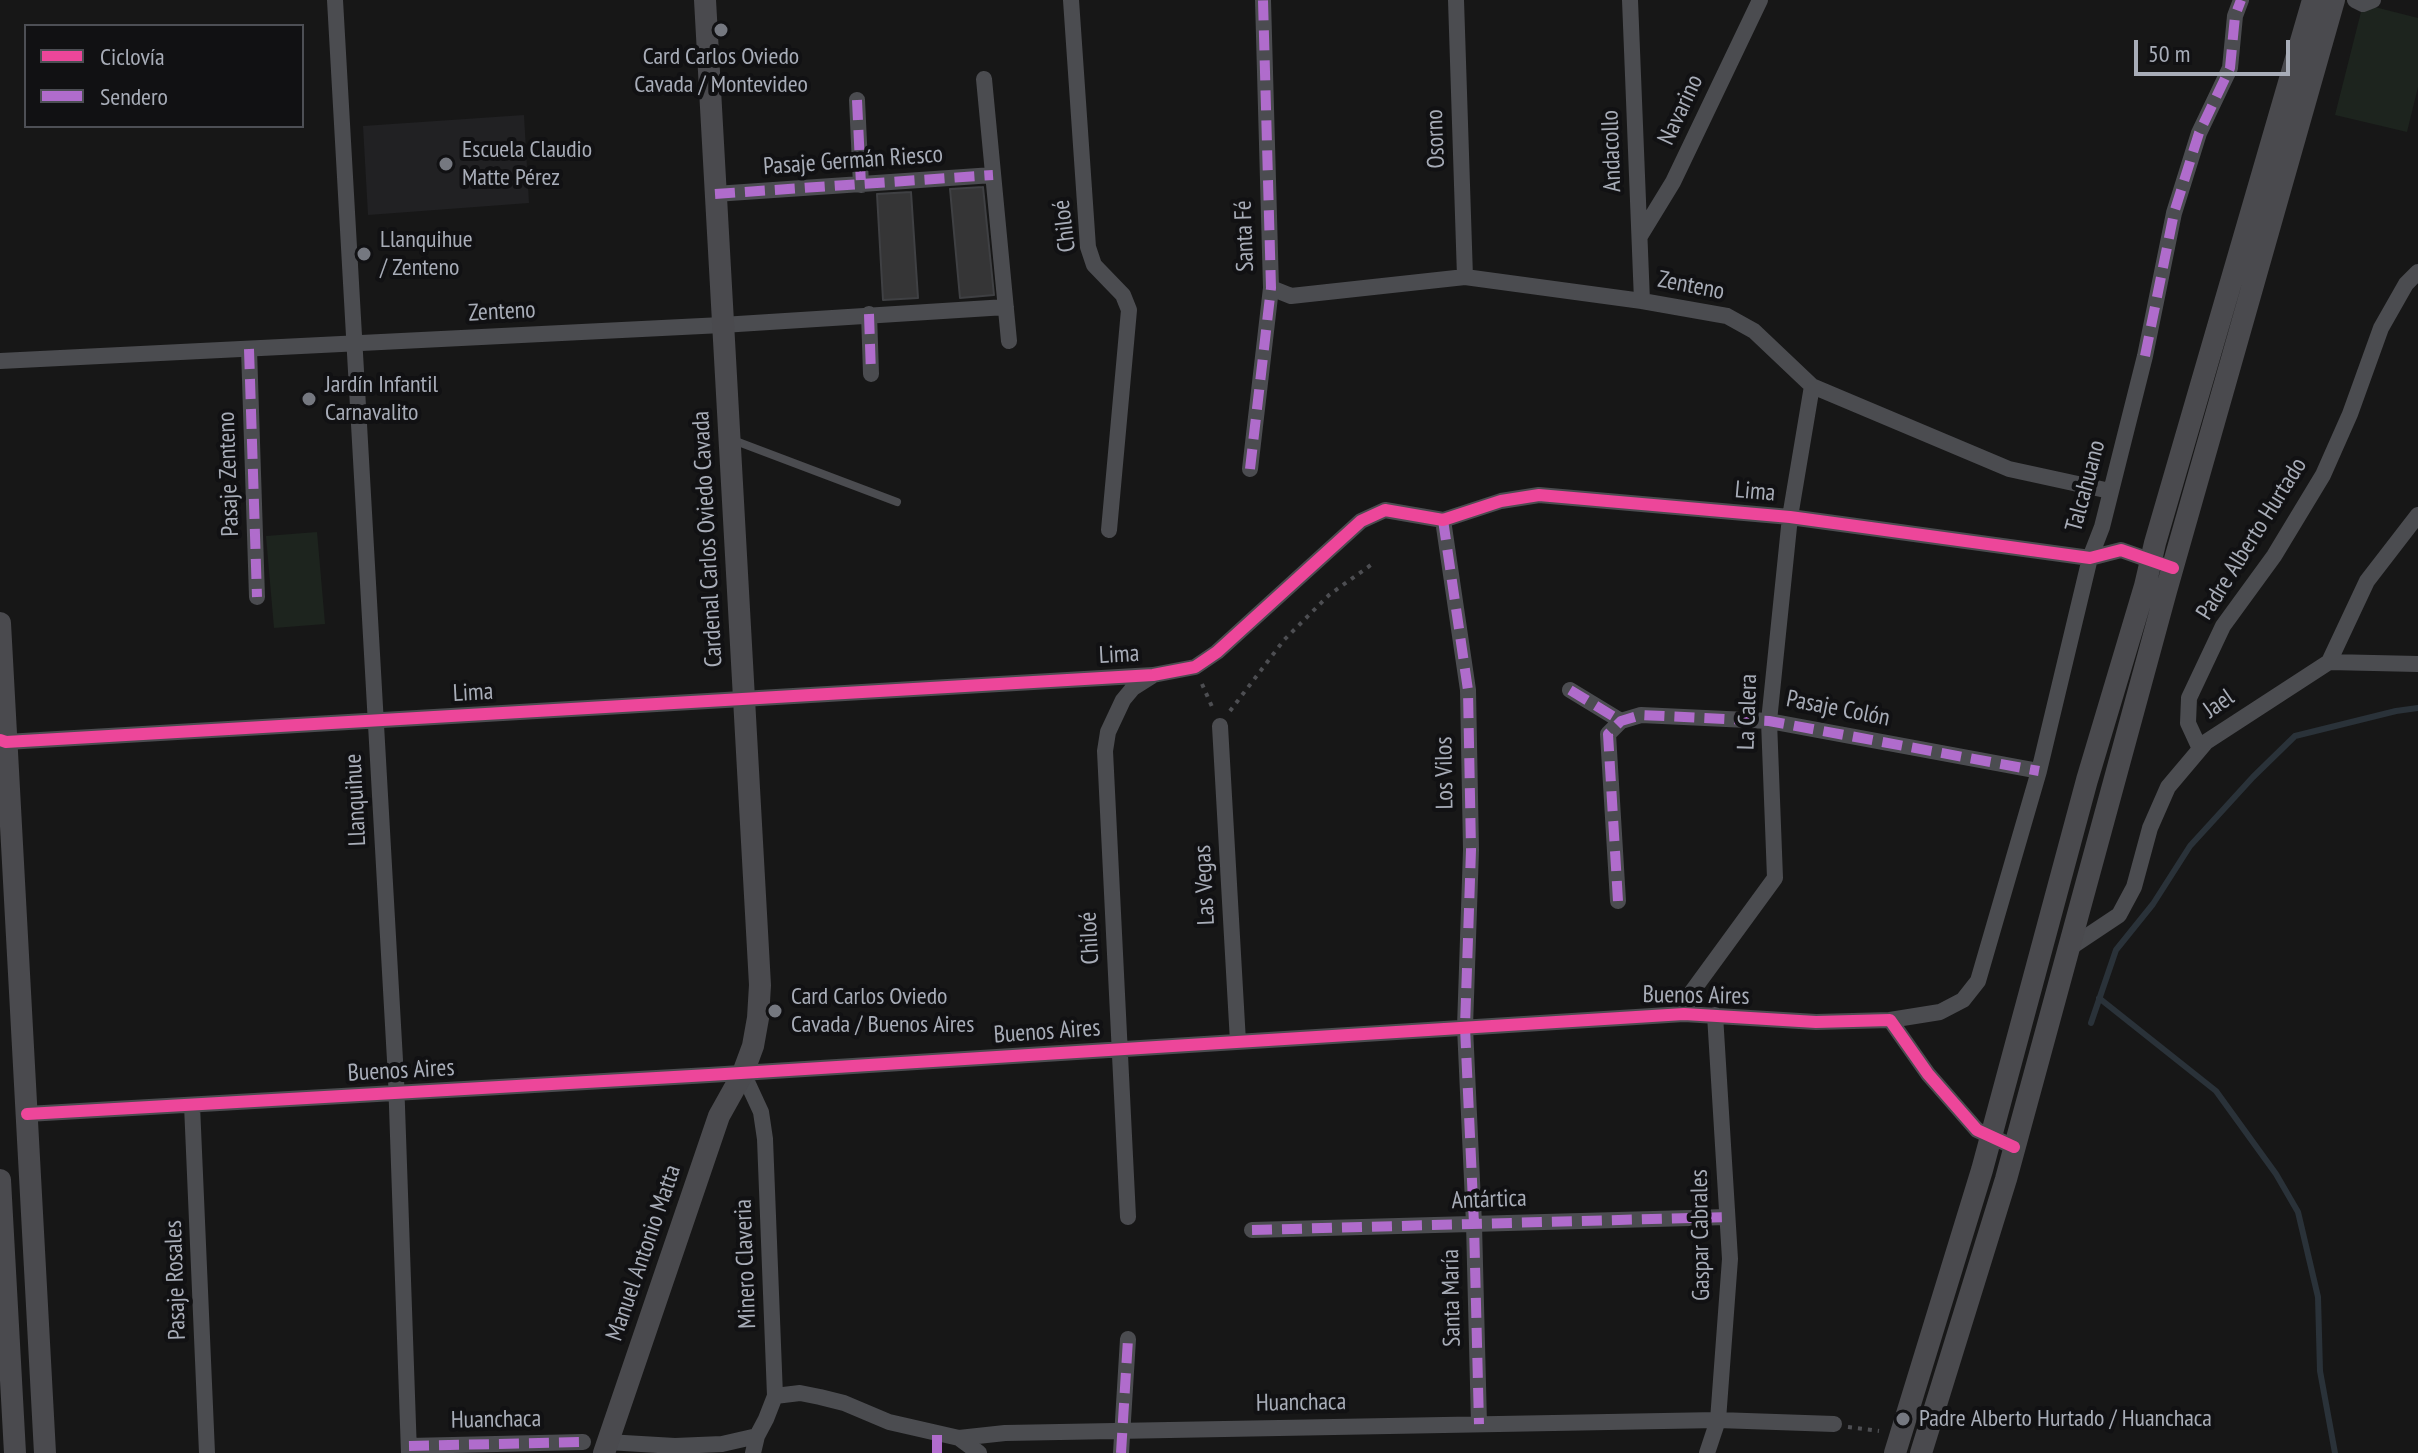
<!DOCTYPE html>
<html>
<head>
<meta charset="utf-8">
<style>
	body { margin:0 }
	#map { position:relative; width:2418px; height:1453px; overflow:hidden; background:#171717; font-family:"PT Sans Narrow",sans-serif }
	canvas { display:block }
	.legend { position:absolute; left:24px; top:24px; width:280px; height:104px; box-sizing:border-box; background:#111113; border:2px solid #4d4f55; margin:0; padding:10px 14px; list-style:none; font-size:24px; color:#a8adb8 }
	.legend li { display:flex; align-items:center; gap:16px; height:40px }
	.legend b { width:40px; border:2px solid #4d4f55 }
	.scale { position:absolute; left:2134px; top:40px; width:156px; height:36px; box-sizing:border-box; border:4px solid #a8adb8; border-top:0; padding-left:10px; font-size:24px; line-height:28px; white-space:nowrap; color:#a8adb8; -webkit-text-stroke:6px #111113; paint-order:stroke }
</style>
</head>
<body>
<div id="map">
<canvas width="2418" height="1453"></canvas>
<ul class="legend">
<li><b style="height:10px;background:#ed469a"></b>Ciclovía</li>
<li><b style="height:10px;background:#b06ccc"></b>Sendero</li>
</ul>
<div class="scale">50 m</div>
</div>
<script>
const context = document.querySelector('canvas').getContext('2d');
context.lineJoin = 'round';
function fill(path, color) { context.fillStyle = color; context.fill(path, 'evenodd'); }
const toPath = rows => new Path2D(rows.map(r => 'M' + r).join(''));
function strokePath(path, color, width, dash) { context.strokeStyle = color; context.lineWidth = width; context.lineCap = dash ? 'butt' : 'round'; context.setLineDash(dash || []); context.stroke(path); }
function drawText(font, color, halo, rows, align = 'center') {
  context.font = font + ' "PT Sans Narrow",sans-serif'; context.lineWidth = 8; context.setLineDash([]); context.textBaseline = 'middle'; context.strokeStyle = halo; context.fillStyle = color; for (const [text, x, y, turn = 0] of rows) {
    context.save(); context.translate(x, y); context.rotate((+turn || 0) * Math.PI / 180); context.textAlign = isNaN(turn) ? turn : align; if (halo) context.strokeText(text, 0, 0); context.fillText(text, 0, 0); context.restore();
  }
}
const built = toPath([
	[524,115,529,203,368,215,363,126]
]);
const green = toPath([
	[2363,4,2418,18,2418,87,2407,132,2335,115],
	[317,532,325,624,274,628,266,536]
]);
const stream = toPath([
	[2099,998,2216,1091,2276,1174,2298,1212,2318,1297,2320,1371,2335,1453],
	[2091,1023,2116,950,2153,904,2190,846,2253,777,2295,736,2396,711,2418,708]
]);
const building = toPath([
	[983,187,994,295,960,298,950,189,983,187],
	[911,192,918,298,883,300,877,194,911,192]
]);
const path = toPath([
	[1202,684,1213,709],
	[1230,711,1284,640,1329,595,1375,562],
	[1848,1427,1879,1431]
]);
const lane = toPath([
	[733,440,897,502]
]);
const street = toPath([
	[335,0,396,1078,409,1453],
	[1071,0,1088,247,1094,265,1123,295,1129,310,1109,530],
	[1456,0,1465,277],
	[1630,0,1642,301],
	[2355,0,2363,4,2373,0],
	[984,79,1009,341],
	[857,100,861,185],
	[715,194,993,175],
	[1640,236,1673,182,1760,0],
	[1271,288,1291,296,1465,277,1642,301,1727,316,1754,331,1812,386,2009,469,2110,491],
	[869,314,871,374],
	[249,349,257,597],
	[0,361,722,325,1006,307],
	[1250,469,1271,288,1263,0],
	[1443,520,1468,690,1471,850,1465,1027,1474,1224,1479,1424],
	[2329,662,2418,664],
	[1570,690,1621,721],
	[1220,726,1238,1042],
	[0,740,6,742,1153,675,1195,667,1217,652,1361,521,1385,510,1443,520,1501,501,1539,495,1790,517,2090,558,2121,550,2158,563],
	[2200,749,2188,723,2189,698,2223,626,2274,556,2323,475,2350,414,2381,328,2406,284,2418,272],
	[1618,901,1608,734,1621,721,1641,715,1769,721,2039,771],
	[2071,947,2119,915,2134,887,2150,828,2168,787,2206,742,2329,662,2367,581,2418,515],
	[1684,1014,1691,993,1775,878,1769,721,1790,517,1812,386],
	[1890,1020,1940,1012,1963,1000,1978,981,2039,771,2090,558,2102,527,2145,356,2174,213,2199,133,2230,68,2235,16,2241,0],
	[743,1073,761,1112,765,1139,775,1396,766,1419,757,1436,753,1453],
	[192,1105,207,1453],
	[27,1114,709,1075,1684,1014,1816,1022,1890,1020,1928,1074,1977,1130,2014,1147],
	[1128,1217,1105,751,1108,732,1123,700,1133,688,1152,676],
	[1252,1230,1727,1217],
	[775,1396,800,1393,820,1397,844,1403,889,1422,959,1438,1005,1433,1718,1420,1834,1424],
	[959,1438,979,1453],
	[607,1442,675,1446,722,1444,757,1436],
	[409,1446,583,1442],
	[1121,1453,1128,1339],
	[1707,1453,1718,1420,1730,1259,1715,1015]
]);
const secondary = toPath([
	[0,623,45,1453],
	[0,1180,15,1453],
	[604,1453,719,1116,743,1073,753,1046,758,1018,760,985,705,0],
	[1895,1453,1982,1170,2087,780,2145,586,2155,543,2313,0],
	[1921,1453,2006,1179,2166,591,2334,0]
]);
const quiet = toPath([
	[857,100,861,185],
	[715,194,993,175],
	[869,314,871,374],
	[249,349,257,597],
	[2145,356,2174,213,2199,133,2230,68,2235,16,2241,0],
	[1250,469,1271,288,1263,0],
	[1443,520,1468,690,1471,850,1465,1027,1474,1224,1479,1424],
	[1570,690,1621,721],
	[1618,901,1608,734,1621,721,1641,715,1769,721,2039,771],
	[1252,1230,1727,1217],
	[409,1446,583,1442],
	[937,1453,937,1435],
	[1121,1453,1128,1339]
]);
const cycleway = toPath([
	[0,740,6,742,1153,675,1195,667,1217,652,1361,521,1385,510,1443,520,1501,501,1539,495,1790,517,2090,558,2121,550,2173,568],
	[27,1114,709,1075,1684,1014,1816,1022,1890,1020,1928,1074,1977,1130,2014,1147]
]);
const markers = [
	[721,30,8,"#757880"],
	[446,164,8,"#757880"],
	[364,254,8,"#757880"],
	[309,399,8,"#757880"],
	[775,1011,8,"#757880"],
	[1903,1419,8,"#757880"]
];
const poiNames = [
	["Card Carlos Oviedo",721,57,"center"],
	["Cavada / Montevideo",721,85,"center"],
	["Escuela Claudio",462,150],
	["Matte Pérez",462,178],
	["Llanquihue",380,240],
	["/ Zenteno",380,268],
	["Jardín Infantil",325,385],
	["Carnavalito",325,413],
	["Card Carlos Oviedo",791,997],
	["Cavada / Buenos Aires",791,1025],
	["Padre Alberto Hurtado / Huanchaca",1919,1419]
];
const streetNames = [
	["Navarino",1681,110,-65],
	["Osorno",1436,139,-92],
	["Andacollo",1612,151,-92],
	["Pasaje Germán Riesco",853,161,-4],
	["Chiloé",1065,226,-97],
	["Santa Fé",1245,236,-92],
	["Zenteno",1691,286,11],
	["Zenteno",502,312,-3],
	["Pasaje Zenteno",229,474,-92],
	["Talcahuano",2086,486,-75],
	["Lima",1755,492,5],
	["Cardenal Carlos Oviedo Cavada",708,539,-93],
	["Padre Alberto Hurtado",2252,539,-58],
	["Lima",1119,655,-3],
	["Lima",473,693,-3],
	["Jael",2219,704,-35],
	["Pasaje Colón",1838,709,11],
	["La Calera",1748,712,-88],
	["Los Vilos",1445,773,-91],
	["Llanquihue",356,800,-93],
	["Las Vegas",1205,885,-93],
	["Chiloé",1090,938,-93],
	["Buenos Aires",1696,996,1],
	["Buenos Aires",1047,1032,-4],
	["Buenos Aires",401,1071,-3],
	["Antártica",1489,1200,-2],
	["Gaspar Cabrales",1701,1235,-91],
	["Manuel Antonio Matta",644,1253,-71],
	["Minero Claveria",746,1264,-92],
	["Pasaje Rosales",176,1280,-92],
	["Santa María",1452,1298,-91],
	["Huanchaca",1301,1403,-1],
	["Huanchaca",496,1420,-1]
];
fill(built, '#212123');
fill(green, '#1d241e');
strokePath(stream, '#2a3239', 6);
fill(building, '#353536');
strokePath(building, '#3f4043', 2);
strokePath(path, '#4d4e52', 4, [4, 6]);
strokePath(lane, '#4b4c50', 8);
strokePath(street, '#4b4c50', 16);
strokePath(secondary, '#4a4a4e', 22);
strokePath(quiet, '#b06ccc', 10, [20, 10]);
strokePath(cycleway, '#ed469a', 12);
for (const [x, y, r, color] of markers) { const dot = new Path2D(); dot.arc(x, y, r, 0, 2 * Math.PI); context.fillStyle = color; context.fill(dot); strokePath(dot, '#111113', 3); }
drawText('24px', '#a8adb8', '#111113', poiNames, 'left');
drawText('24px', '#a8adb8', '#111113', streetNames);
</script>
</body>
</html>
